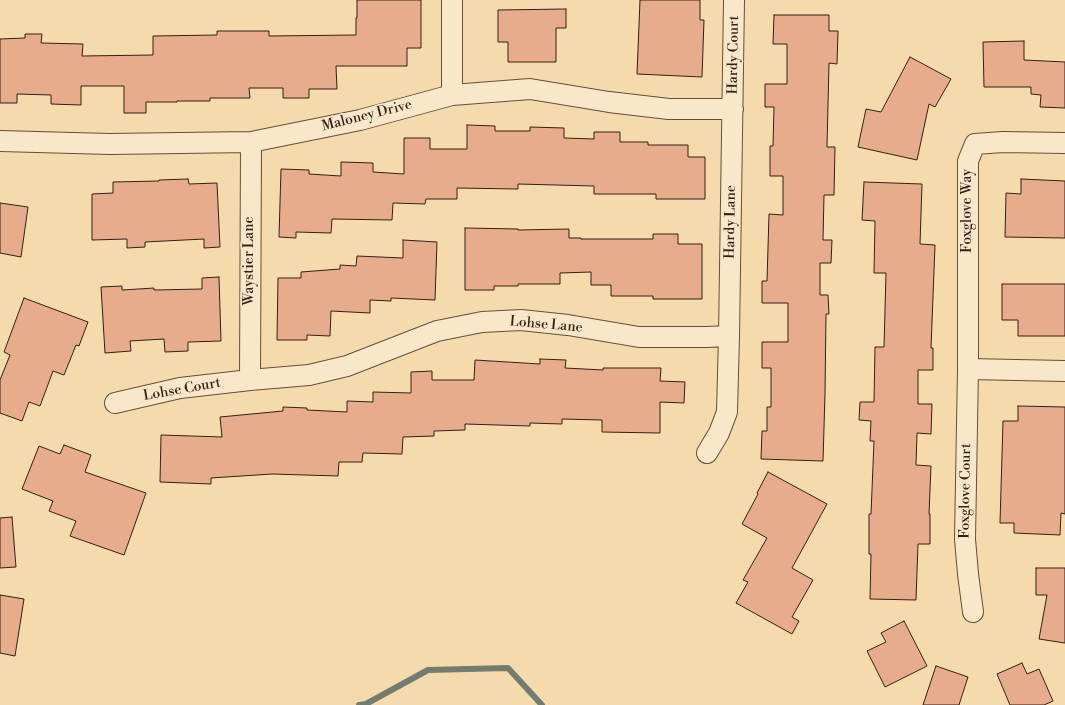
<!DOCTYPE html>
<html>
<head>
<meta charset="utf-8">
<style>
	body { margin:0 }
	canvas { display:block; background:#f5dbac }
</style>
</head>
<body>
<canvas width="1065" height="705"></canvas>
<script>
const context = document.querySelector('canvas').getContext('2d');
context.lineJoin = 'round';
const toPath = rows => new Path2D(rows.map(r => 'M' + r).join(''));
function strokePath(path, color, width, dash) { context.strokeStyle = color; context.lineWidth = width; context.lineCap = dash ? 'butt' : 'round'; context.setLineDash(dash || []); context.stroke(path); }
function fill(path, color) { context.fillStyle = color; context.fill(path, 'evenodd'); }
function drawText(font, color, halo, rows, align = 'center') {
  context.font = font + ' "Libre Bodoni",serif'; context.lineWidth = 3; context.setLineDash([]); context.textBaseline = 'middle'; context.strokeStyle = halo; context.fillStyle = color; for (const [text, x, y, turn = 0] of rows) {
    context.save(); context.translate(x, y); context.rotate((+turn || 0) * Math.PI / 180); context.textAlign = isNaN(turn) ? turn : align; if (halo) context.strokeText(text, 0, 0); context.fillText(text, 0, 0); context.restore();
  }
}
const stream = toPath([
	[359,705,366,704,428,670,508,668,542,705]
]);
const building = toPath([
	[357,0,421,0,421,48,407,48,407,66,336,66,337,89,309,89,309,98,283,98,283,88,249,88,250,98,210,98,210,101,177,101,177,102,146,102,146,113,124,113,124,86,81,86,81,105,51,104,51,95,17,94,17,103,0,103,0,39,25,38,25,34,42,34,41,43,83,44,82,56,153,55,153,36,217,35,217,31,269,31,269,36,356,35,356,18,357,18,357,0],
	[640,0,700,0,700,20,704,20,702,77,637,74,640,0],
	[566,9,566,28,556,28,556,62,508,62,508,42,498,42,498,10,566,9],
	[774,15,829,15,829,31,838,31,837,64,829,63,827,147,835,147,834,195,824,195,823,240,832,240,831,263,820,263,820,295,828,295,829,314,826,314,825,394,823,461,761,459,762,431,767,431,767,407,771,407,771,368,762,368,762,342,788,342,788,303,762,303,762,281,767,281,769,214,783,215,783,176,770,176,770,146,773,146,774,107,765,107,765,84,787,84,787,44,773,44,774,15],
	[1024,41,1024,60,1065,62,1065,108,1040,107,1041,95,1031,94,1031,87,984,87,983,42,1024,41],
	[910,57,951,79,935,107,929,104,917,160,858,147,866,109,881,112,910,57],
	[467,125,495,126,495,131,530,131,530,127,564,128,564,138,594,139,594,132,620,132,620,142,648,142,648,145,688,145,688,157,705,157,705,199,656,199,656,194,594,194,594,186,518,184,518,189,457,188,457,199,426,199,425,204,393,203,392,220,332,219,331,233,296,232,296,238,279,237,281,169,309,170,309,174,341,176,341,162,373,163,373,172,404,174,404,138,430,138,430,149,467,149,467,125],
	[188,179,189,184,217,183,220,247,204,248,204,239,145,242,145,247,127,248,127,239,92,240,92,194,113,193,113,182,159,181,159,180,188,179],
	[1021,179,1065,181,1065,238,1005,237,1006,193,1021,194,1021,179],
	[864,182,922,184,920,244,935,245,931,348,933,348,933,370,918,370,918,404,932,404,931,434,917,433,916,465,931,466,929,514,930,514,930,544,918,544,916,600,870,599,871,554,869,554,869,514,871,514,874,441,870,441,871,421,859,420,860,402,874,402,875,347,884,347,886,273,874,273,875,221,862,220,864,182],
	[0,203,28,207,21,257,0,253,0,203],
	[465,228,518,229,518,230,569,229,569,238,581,238,581,239,653,239,653,234,678,234,678,244,702,244,702,299,653,299,653,296,611,296,611,285,591,285,591,272,560,273,560,284,518,284,518,286,494,286,494,290,465,290,465,228],
	[403,240,437,242,435,300,391,298,391,301,370,300,370,313,331,311,330,336,307,335,307,340,277,340,278,278,301,278,301,272,340,269,340,265,356,266,357,256,403,258,403,240],
	[219,277,221,341,188,342,188,351,165,352,164,339,130,341,131,351,105,353,101,287,122,286,122,290,154,288,154,290,202,289,202,278,219,277],
	[1002,284,1065,284,1065,336,1018,336,1018,320,1002,320,1002,284],
	[24,298,88,322,79,346,76,345,64,375,53,371,40,406,29,402,22,421,0,413,0,380,10,355,4,352,24,298],
	[540,359,566,360,565,368,603,370,603,368,661,368,660,381,685,382,684,403,660,402,660,433,602,432,602,420,562,419,562,424,530,423,530,426,465,424,465,430,434,431,434,436,403,437,402,454,363,453,362,462,339,462,338,476,272,474,211,478,211,484,160,482,161,435,222,437,220,417,283,411,283,407,307,408,307,410,347,412,347,401,373,402,373,392,411,393,411,372,432,371,432,380,474,380,475,360,540,364,540,359],
	[1018,406,1065,407,1065,514,1061,513,1060,535,1014,533,1014,523,1000,523,1003,421,1018,421,1018,406],
	[64,445,91,455,85,472,146,493,124,555,70,536,76,521,49,511,53,501,22,489,39,446,60,454,64,445],
	[768,472,827,504,792,568,813,580,792,617,799,621,792,634,736,603,748,582,743,580,767,538,742,524,758,494,757,493,768,472],
	[12,517,16,567,0,568,0,518,12,517],
	[1036,568,1065,568,1065,643,1039,639,1047,595,1036,595,1036,568],
	[0,595,24,599,15,656,0,653,0,595],
	[904,621,927,666,885,687,867,651,886,642,881,633,904,621],
	[1022,663,1027,674,1039,669,1053,701,1044,705,1010,705,997,674,1022,663],
	[936,666,968,677,959,705,923,705,936,666]
]);
const street = toPath([
	[452,95,452,0],
	[0,141,110,144,251,142,360,120,452,95,530,89,609,102,669,109,733,109],
	[968,369,1065,371],
	[250,380,251,142],
	[115,403,180,388,250,380,309,375,347,366,437,331,482,322,521,320,568,325,639,337,706,337,729,336],
	[707,453,719,433,727,412,729,336,734,0],
	[973,612,968,574,965,539,968,369,968,161,975,144,1003,142,1065,143]
]);
const streetNames = [
	["Hardy Court",734,55,-89],
	["Maloney Drive",367,116,-14],
	["Foxglove Way",968,211,-90],
	["Hardy Lane",731,222,-89],
	["Waystier Lane",250,261,-90],
	["Lohse Lane",546,325,5],
	["Lohse Court",182,390,-10],
	["Foxglove Court",966,491,-89]
];
strokePath(stream, '#727d70', 6);
fill(building, '#e7ac8c');
strokePath(building, '#341f17', 1);
strokePath(street, '#644e3c', 22);
strokePath(street, '#f8e8c9', 20);
drawText('14px', '#341f17', '#f8e8c9', streetNames);
</script>
</body>
</html>
